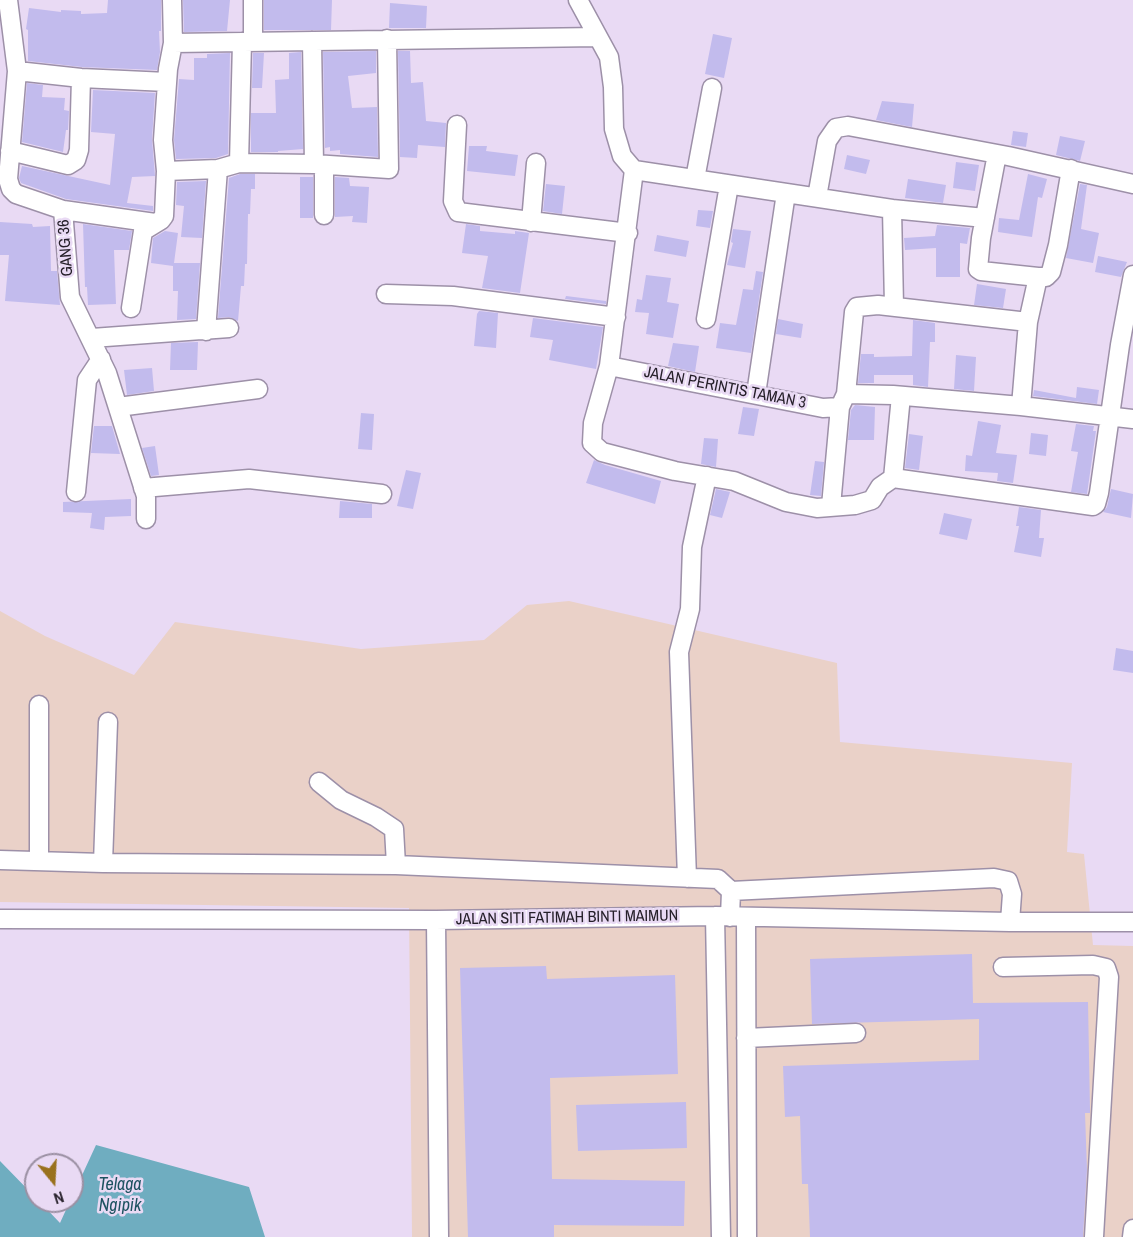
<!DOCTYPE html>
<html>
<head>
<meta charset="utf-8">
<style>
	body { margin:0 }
	#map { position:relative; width:1133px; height:1237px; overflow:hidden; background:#e9daf4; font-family:"Archivo Narrow",sans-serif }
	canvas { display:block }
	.north { position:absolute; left:24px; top:1153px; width:60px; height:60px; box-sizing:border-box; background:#e9daf4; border:2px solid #9b90a3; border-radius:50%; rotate:162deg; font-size:16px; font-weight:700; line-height:24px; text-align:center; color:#26202a }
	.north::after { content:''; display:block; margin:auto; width:21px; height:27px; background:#99711d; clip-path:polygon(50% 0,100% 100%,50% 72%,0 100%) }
</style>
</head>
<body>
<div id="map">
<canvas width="1133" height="1237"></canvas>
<div class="north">N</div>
</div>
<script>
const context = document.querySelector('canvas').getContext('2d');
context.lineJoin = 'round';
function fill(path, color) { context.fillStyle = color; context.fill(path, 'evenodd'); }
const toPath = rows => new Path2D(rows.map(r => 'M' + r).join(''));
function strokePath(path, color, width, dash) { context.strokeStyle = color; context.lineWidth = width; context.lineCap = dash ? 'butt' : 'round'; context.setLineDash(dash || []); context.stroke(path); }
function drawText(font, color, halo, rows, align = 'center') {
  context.font = font + ' "Archivo Narrow",sans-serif'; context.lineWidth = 5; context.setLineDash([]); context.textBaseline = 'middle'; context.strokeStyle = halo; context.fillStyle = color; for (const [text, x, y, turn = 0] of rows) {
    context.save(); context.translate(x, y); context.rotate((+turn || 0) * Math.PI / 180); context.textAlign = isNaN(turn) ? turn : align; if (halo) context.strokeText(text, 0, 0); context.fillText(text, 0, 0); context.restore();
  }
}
const industrial = toPath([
	[569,601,837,663,840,742,1072,763,1067,852,1084,854,1093,945,1133,946,1133,1237,412,1237,409,908,0,902,0,611,45,636,134,675,175,622,361,649,484,640,527,605]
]);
const water = toPath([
	[96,1145,249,1187,265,1237,0,1237,0,1161,36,1198,36,1201,39,1201,60,1223,70,1201,72,1201,72,1197]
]);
const building = toPath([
	[108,0,161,0,161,31,159,31,160,52,157,70,82,67,28,61,28,30,26,29,29,8,61,12,61,10,81,11,81,14,107,13],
	[183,0,230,0,227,31,184,32],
	[264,0,332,0,331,30,264,30],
	[390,3,427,6,426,28,389,28],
	[713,34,732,38,724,78,705,74],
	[376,51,376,73,348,76,352,108,377,107,378,157,340,154,340,150,330,151,330,147,325,148,323,52],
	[398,51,410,51,411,83,423,82,426,121,446,123,445,147,418,145,417,158,400,157],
	[301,52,303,149,278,151,278,152,251,152,251,113,276,113,275,80,289,79,289,53],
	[230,53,228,154,216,158,176,159,174,140,179,79,194,80,194,58,207,58,207,54],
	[253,53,264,53,262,88,252,88],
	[27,83,43,85,42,97,65,98,64,110,69,111,68,130,66,130,63,152,22,142],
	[93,90,155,93,152,139,155,176,132,177,127,203,153,206,153,211,66,199,21,183,19,178,22,166,110,185,115,134,91,132],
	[882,101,914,104,912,127,876,120],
	[1013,131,1028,133,1026,147,1011,145],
	[1060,136,1085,141,1080,161,1056,155],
	[469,146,487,146,486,151,518,155,515,176,467,171],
	[847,155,870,160,866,174,844,169],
	[956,162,979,165,975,191,953,188],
	[240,174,255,174,255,189,251,189,250,214,248,214,247,264,245,264,244,286,241,286,238,321,229,317,218,318,229,178],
	[1028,174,1047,179,1042,198,1038,197,1032,237,998,232,999,218,1019,220],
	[300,177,313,177,313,218,300,218],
	[335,177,349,178,350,186,369,187,367,223,352,222,353,216,335,217],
	[908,179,946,185,943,203,905,198],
	[206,181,202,238,181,237,184,206,176,205,177,182],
	[546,184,565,186,562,214,543,211],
	[1080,184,1087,185,1081,229,1099,233,1093,263,1066,258],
	[698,210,713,211,710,228,696,226],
	[0,222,32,224,33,227,50,226,51,271,57,271,60,305,5,301,9,255,0,255],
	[83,224,132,231,129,250,114,250,116,304,88,305,87,287,85,287],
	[466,224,480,226,480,231,515,234,515,231,529,233,520,293,482,288,488,256,462,253],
	[937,225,970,228,967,244,960,243,960,277,936,277,936,248,905,250,904,238,935,236],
	[733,229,751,231,745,268,727,265,733,243,731,242],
	[165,231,178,233,174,263,200,263,196,319,177,320,178,291,173,291,173,266,151,263,153,238],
	[657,235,689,241,686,257,654,251],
	[1098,256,1127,262,1121,277,1095,272],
	[756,271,763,272,751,353,716,348,720,323,736,325,743,289,753,290],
	[646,275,671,278,667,302,679,304,673,338,646,334,649,313,635,312,637,299,642,300],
	[977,284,1006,289,1003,308,974,305],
	[566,296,606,301,606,304,565,299],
	[479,311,498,313,496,348,474,346,477,314],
	[533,318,603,327,596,369,549,360,553,340,530,337],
	[778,319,803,324,801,338,776,334],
	[913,320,935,323,935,342,930,342,928,387,913,385,913,375,874,375,874,383,858,383,861,354,874,354,874,357,912,356],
	[198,342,197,370,170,370,171,343],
	[673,343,699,346,695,372,668,366],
	[956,355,976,357,974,391,954,389],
	[152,368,154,391,127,395,124,370],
	[1077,387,1099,390,1097,404,1033,396,1034,390,1076,398],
	[855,405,875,407,874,440,848,440,851,410],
	[743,407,759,409,754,436,738,434],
	[361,413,374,414,372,450,358,449],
	[978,421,1001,425,996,453,1017,455,1013,483,997,481,998,473,965,471,966,455,972,456],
	[1076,424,1094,426,1093,431,1096,431,1087,494,1071,492,1078,452,1071,451],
	[94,426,112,426,120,454,91,453],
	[1031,433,1048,435,1046,456,1029,454],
	[909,434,923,436,919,470,905,468],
	[704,438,718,439,716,467,701,464],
	[155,446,159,475,151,476,142,448],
	[594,460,605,465,661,481,655,504,586,483],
	[815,461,824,462,821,496,810,495],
	[406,470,421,473,413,509,397,506],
	[716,489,730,492,722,518,710,515],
	[1111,489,1133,494,1131,518,1103,512,1107,507],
	[131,499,131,516,105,517,104,530,90,528,92,513,63,512,63,502],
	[340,501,372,504,372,518,339,518],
	[1019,507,1041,510,1039,538,1044,538,1041,557,1014,552,1019,526,1016,526],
	[944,513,972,519,967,540,939,534],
	[1116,648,1133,651,1133,673,1113,670],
	[972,954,973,1003,1088,1002,1090,1110,1090,1113,1085,1113,1087,1170,1083,1237,810,1237,808,1184,802,1184,800,1116,785,1117,783,1066,979,1060,979,1019,812,1024,810,959],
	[546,966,547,979,675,975,678,1074,550,1078,552,1179,685,1181,684,1226,554,1225,554,1237,468,1237,460,968],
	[686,1102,687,1148,578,1151,576,1105]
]);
const minor = toPath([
	[8,0,17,71,8,179,11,189,16,194,63,210,70,297,107,373,146,496,146,519],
	[172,0,173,43],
	[578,0,609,57,613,87,614,129,622,156,634,170,892,209],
	[312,41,314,164],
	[253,42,253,0],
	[17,71,81,78,167,82],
	[457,125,453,201,458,212,628,233],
	[10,151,68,165,76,160,79,150,81,78],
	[997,154,981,238,978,269,981,271,1038,277],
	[239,163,242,42],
	[634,170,609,366,593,423,592,443,602,452,675,471,734,481,786,502,817,508,855,505,872,500,880,487,893,478,1093,506,1096,504,1099,493,1120,345,1133,275],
	[166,171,218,169,239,163,314,164,389,169,387,39],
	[695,179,712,88],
	[817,197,827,141,836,128,848,126,1008,156,1133,184],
	[63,210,155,223],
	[324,215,324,165],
	[531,222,536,163],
	[386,294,453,296,616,317],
	[894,306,892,209,985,218],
	[131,308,143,231,161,220,164,216,166,171,163,140,168,69,173,43,598,37],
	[706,319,729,185],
	[206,331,218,169],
	[92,338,229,328],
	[609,366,823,408,840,407],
	[756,394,786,193],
	[846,394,854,312,857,307,878,305,1028,322],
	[1021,406,1028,322,1038,277,1046,277,1051,272,1058,245,1071,169],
	[118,407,258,389],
	[893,478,901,396],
	[143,488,249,479,382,494],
	[76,492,87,380,101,359],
	[831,506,840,407,846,394,893,395,1021,406,1133,419],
	[319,782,341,800,376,817,394,829,396,865],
	[0,860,103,863,396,865,718,879,731,891,730,917],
	[39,861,39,705],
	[103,863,108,722],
	[687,878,679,652,690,609,692,547,707,476],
	[731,891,994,878,1008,881,1012,894,1010,922],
	[715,916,721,1237],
	[746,917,747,1237],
	[0,919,436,920,715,916,1010,922,1133,922],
	[436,920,439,1237],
	[1003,967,1093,965,1106,968,1109,977,1094,1237],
	[746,1038,856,1033],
	[1132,1237,1133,1229]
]);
const streetNames = [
	["GANG 36",66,248,-94],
	["JALAN PERINTIS TAMAN 3",725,388,11],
	["JALAN SITI FATIMAH BINTI MAIMUN",567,918,-1]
];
const waterNames = [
	["Telaga",120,1185],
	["Ngipik",120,1206]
];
fill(industrial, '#ead1c8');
fill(water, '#6fadc0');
fill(building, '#c2bbed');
strokePath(minor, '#9d90a8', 21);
strokePath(minor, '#fff', 18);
drawText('16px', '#26202a', '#e9daf4', streetNames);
drawText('italic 18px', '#1d5260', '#e9daf4', waterNames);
</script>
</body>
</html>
